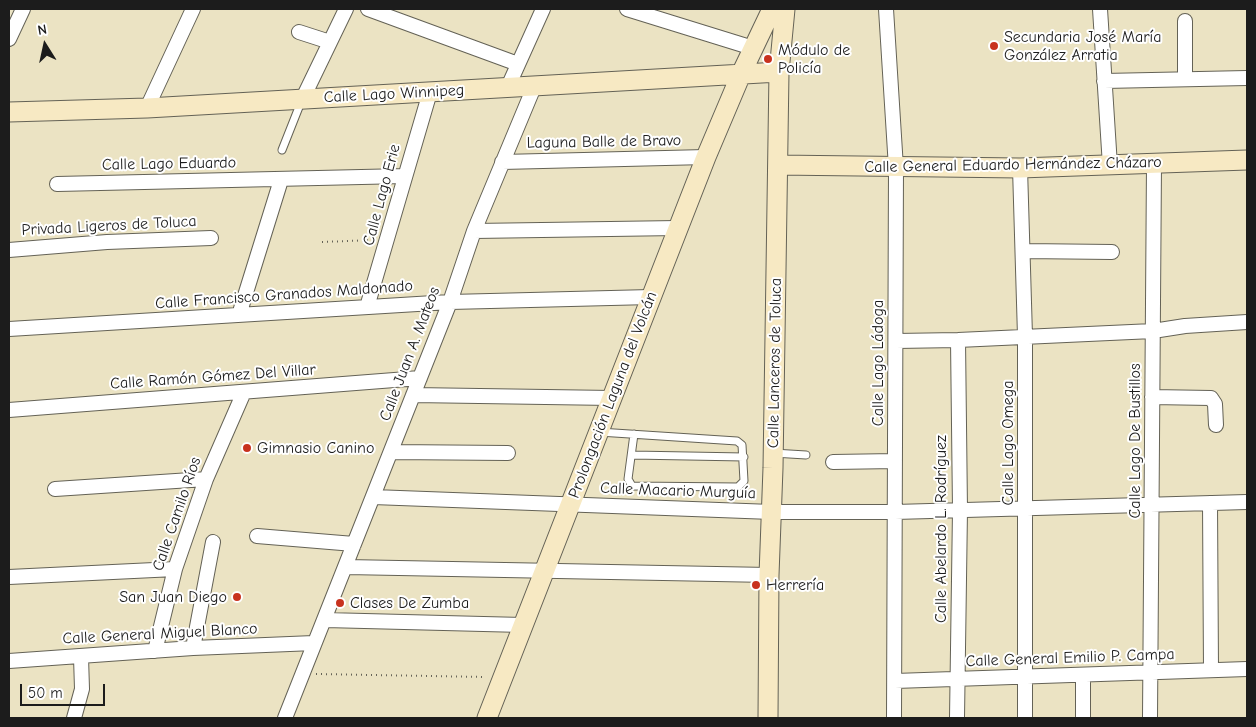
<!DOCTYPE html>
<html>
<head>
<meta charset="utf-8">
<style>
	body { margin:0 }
	#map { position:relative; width:1256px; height:727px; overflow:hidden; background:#ebe3c3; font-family:"Comic Neue",sans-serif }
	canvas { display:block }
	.frame { position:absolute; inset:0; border:10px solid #1c1c1c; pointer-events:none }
	.north { position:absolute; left:20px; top:20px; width:50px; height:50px; -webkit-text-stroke:4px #fff; paint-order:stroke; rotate:350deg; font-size:14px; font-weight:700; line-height:20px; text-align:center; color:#1c1c1c }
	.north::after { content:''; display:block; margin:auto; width:18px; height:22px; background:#1c1c1c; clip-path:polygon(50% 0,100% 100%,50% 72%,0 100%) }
	.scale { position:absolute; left:20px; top:684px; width:85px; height:22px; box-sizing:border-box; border:2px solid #1c1c1c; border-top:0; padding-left:6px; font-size:15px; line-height:18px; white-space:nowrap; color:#1c1c1c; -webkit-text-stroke:4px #fff; paint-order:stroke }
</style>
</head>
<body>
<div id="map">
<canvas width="1256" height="727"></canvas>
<div class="frame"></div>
<div class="north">N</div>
<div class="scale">50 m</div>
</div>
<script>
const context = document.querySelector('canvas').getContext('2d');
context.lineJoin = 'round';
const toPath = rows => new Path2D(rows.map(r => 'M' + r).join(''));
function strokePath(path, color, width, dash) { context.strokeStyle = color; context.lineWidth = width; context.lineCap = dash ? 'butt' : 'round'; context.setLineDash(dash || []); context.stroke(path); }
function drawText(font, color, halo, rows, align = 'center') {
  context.font = font + ' "Comic Neue",sans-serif'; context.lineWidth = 4; context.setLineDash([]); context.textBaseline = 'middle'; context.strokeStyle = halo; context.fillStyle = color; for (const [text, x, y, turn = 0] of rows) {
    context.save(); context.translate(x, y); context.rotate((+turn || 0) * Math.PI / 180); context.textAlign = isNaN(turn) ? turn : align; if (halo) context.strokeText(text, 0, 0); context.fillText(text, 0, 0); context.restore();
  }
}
const path = toPath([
	[322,242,374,240],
	[316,674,486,677]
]);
const lane = toPath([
	[282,150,301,102],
	[599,432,737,441,742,445,744,481,738,487,632,486,628,479,634,434],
	[773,453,806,455],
	[632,455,744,457]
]);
const street = toPath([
	[368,9,518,64],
	[627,9,753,48],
	[886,9,896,168,894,718],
	[1100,9,1110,166],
	[299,32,330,42],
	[9,39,23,9],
	[1185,79,1185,21],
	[1104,81,1247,78],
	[507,89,543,9],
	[303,98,346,9],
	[147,108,193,9],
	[502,162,706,157],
	[1020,168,1025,336,1025,718],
	[57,184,405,176],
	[474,231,678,228],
	[9,250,107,242,211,238],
	[1024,251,1112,252],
	[367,307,430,92],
	[239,315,281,180],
	[9,329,450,302,651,297],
	[896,341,958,340,1153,331,1185,326,1247,322],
	[413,395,612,398],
	[1152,397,1211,398,1215,404,1216,425],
	[9,410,420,378],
	[391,452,508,453],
	[833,462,895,461],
	[55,489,206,479],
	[373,497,772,512,895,512,1247,502],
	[1210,503,1211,670],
	[257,536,354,544],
	[346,567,769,575],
	[9,577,175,569],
	[325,620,523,625],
	[193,648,213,542],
	[155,651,175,569,206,479,244,392],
	[9,661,193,648,314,643],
	[1083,675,1083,718],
	[895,681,1247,669],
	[74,718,82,689,81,657],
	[285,718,450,302,474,231,534,87],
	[957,718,960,510,958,340],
	[1150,718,1154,164]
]);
const secondary = toPath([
	[9,112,147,108,779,72],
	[778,165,1020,168,1247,160],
	[487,718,706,157,742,72,772,9],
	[768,718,769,575,773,468,779,72,785,9]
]);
const markers = [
	[994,46,5,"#c8321e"],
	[768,59,5,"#c8321e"],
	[247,448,5,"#c8321e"],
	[756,585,5,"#c8321e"],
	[237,597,5,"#c8321e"],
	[340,603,5,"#c8321e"]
];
const poiNames = [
	["Secundaria José María",1004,37],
	["González Arratia",1004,55],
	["Módulo de",778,50],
	["Policía",778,68],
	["Gimnasio Canino",257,448],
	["Herrería",766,585],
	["San Juan Diego",227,597,"right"],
	["Clases De Zumba",350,603]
];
const streetNames = [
	["Calle Lago Winnipeg",394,94,-3],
	["Laguna Balle de Bravo",604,142,-1],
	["Calle Lago Eduardo",169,164,-1],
	["Calle General Eduardo Hernández Cházaro",1013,165,-1],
	["Calle Lago Erie",382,195,-75],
	["Privada Ligeros de Toluca",109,226,-3],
	["Calle Francisco Granados Maldonado",284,295,-4],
	["Calle Juan A. Mateos",410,354,-69],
	["Calle Lanceros de Toluca",775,363,-89],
	["Calle Lago Ládoga",878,363,-90],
	["Calle Ramón Gómez Del Villar",213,377,-4],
	["Prolongación Laguna del Volcán",613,395,-69],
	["Calle Lago De Bustillos",1135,441,-90],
	["Calle Lago Omega",1008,443,-90],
	["Calle Macario Murguía",678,491,2],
	["Calle Camilo Ríos",177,514,-71],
	["Calle Abelardo L. Rodríguez",941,529,-90],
	["Calle General Miguel Blanco",160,634,-3],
	["Calle General Emilio P. Campa",1070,658,-2]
];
strokePath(lane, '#646256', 9);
strokePath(street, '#646256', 16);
strokePath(secondary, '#646256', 21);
strokePath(path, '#646256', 2, [1, 4]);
strokePath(lane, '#fff', 7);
strokePath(street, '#fff', 14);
strokePath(secondary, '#f7e9c3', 19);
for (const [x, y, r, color] of markers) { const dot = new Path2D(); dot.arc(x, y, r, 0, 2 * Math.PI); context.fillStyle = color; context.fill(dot); strokePath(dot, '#fff', 2); }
drawText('16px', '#1c1c1c', '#fff', poiNames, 'left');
drawText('16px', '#1c1c1c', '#fff', streetNames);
</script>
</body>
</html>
